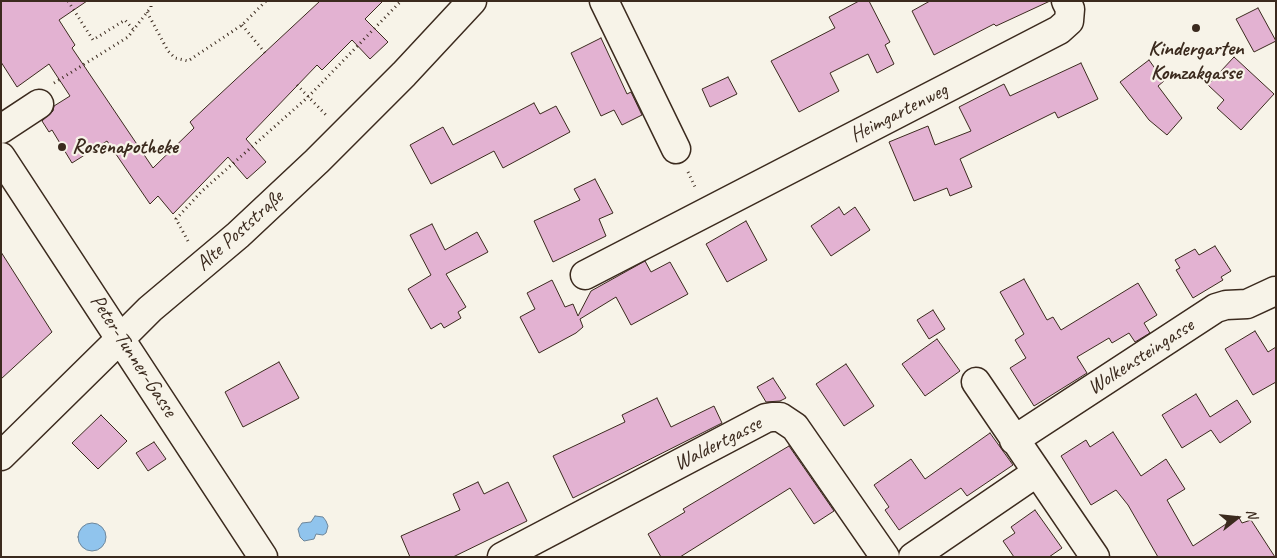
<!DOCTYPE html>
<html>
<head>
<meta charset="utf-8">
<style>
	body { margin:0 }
	#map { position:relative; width:1277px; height:558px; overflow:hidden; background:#f7f3e8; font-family:Caveat,sans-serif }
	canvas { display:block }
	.frame { position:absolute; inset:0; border:2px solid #3b2a1e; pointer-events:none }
	.north { position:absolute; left:1212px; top:493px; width:50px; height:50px; -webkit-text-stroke:4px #f7f3e8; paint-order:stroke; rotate:74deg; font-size:14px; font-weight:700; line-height:20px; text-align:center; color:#3b2a1e }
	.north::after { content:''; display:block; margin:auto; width:18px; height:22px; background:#3b2a1e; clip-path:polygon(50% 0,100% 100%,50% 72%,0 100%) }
</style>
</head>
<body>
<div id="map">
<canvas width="1277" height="558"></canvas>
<div class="frame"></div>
<div class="north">N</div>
</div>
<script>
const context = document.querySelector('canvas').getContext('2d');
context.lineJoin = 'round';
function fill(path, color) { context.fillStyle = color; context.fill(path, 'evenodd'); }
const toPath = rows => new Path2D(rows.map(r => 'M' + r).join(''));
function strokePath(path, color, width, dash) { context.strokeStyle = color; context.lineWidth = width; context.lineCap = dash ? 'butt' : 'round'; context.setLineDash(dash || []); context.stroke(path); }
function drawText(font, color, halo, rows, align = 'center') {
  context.font = font + ' Caveat,sans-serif'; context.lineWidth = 4.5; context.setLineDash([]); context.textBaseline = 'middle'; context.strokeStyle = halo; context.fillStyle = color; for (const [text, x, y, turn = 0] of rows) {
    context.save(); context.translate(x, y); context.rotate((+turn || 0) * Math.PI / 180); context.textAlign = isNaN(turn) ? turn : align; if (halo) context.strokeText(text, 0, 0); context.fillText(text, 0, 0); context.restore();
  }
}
const water = toPath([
	[315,516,323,517,326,521,328,526,326,533,323,535,316,534,314,539,304,541,300,537,298,529,302,523,311,522,315,516],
	'78 537a14 14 0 1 1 28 0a14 14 0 1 1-28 0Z'
]);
const building = toPath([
	[1,1,87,1,59,20,75,45,72,48,153,168,194,128,190,122,320,1,383,1,365,19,388,42,370,59,352,40,322,70,317,65,246,139,266,162,247,179,228,157,173,214,158,196,150,204,107,141,72,163,52,130,49,132,42,121,53,111,54,106,70,96,49,64,17,87,1,62,1,1],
	[859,1,869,1,890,42,885,45,894,64,877,73,868,54,830,73,839,91,799,112,771,61,835,28,829,17,859,1],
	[930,1,1050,1,996,26,994,24,934,55,912,11,930,1],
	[1258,8,1276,41,1254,52,1236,19,1258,8],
	[601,38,627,94,631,92,642,115,622,125,614,110,601,116,571,53,601,38],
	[1234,57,1274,94,1241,130,1217,108,1224,100,1208,85,1234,57],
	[1149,60,1164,81,1158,86,1182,118,1167,135,1149,120,1120,82,1149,60],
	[1081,63,1098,99,1058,118,1055,112,960,159,972,187,950,196,947,188,914,201,889,142,928,126,935,145,971,131,959,107,1004,84,1010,96,1081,63],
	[728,77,737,94,710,107,702,89,728,77],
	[534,103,540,114,556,106,570,132,503,168,494,151,431,184,410,145,443,127,453,145,534,103],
	[595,179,613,213,599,219,606,236,553,262,534,221,580,200,574,189,595,179],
	[839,207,844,215,855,207,870,230,831,256,811,226,839,207],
	[746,221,767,260,727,282,706,244,746,221],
	[432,224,445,250,477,232,488,252,446,274,466,307,458,312,461,318,444,328,441,323,431,329,408,289,431,275,410,235,432,224],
	[1215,246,1231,271,1221,277,1223,280,1193,298,1176,270,1180,268,1175,260,1195,249,1199,255,1215,246],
	[1,252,52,332,1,379,1,252],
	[645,261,651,272,670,262,688,294,631,325,616,297,580,319,583,327,576,333,539,353,520,317,535,309,527,293,552,280,565,307,573,304,578,316,591,291,645,261],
	[1024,279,1047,320,1053,317,1061,330,1138,283,1157,315,1144,323,1150,333,1135,342,1129,333,1112,343,1109,338,1077,357,1087,373,1034,406,1010,368,1026,358,1015,340,1024,334,1000,292,1024,279],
	[933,310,945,329,929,339,917,320,933,310],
	[1255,331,1268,352,1276,347,1276,382,1253,395,1225,349,1255,331],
	[937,339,960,371,925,396,902,364,937,339],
	[279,362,299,398,243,427,225,392,279,362],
	[846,364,874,406,844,426,816,384,846,364],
	[773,378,786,398,780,401,766,402,757,387,773,378],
	[1196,394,1210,417,1237,400,1251,422,1220,443,1211,430,1182,448,1162,415,1196,394],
	[657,398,671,427,714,406,722,423,573,498,553,456,625,422,622,415,657,398],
	[101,415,127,441,98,469,72,443,101,415],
	[1113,432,1141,476,1166,459,1185,489,1167,500,1193,546,1238,516,1242,523,1251,520,1275,557,1158,557,1128,505,1116,490,1091,505,1061,456,1086,440,1090,447,1113,432],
	[990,433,1013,465,967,496,961,488,899,530,885,510,889,507,874,485,911,459,925,479,990,433],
	[154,442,166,459,148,471,136,453,154,442],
	[789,446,834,511,814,524,790,488,680,557,661,557,648,534,685,512,683,509,789,446],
	[478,482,484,494,508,482,527,521,453,557,410,557,401,536,460,510,453,494,478,482],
	[1035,510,1062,548,1049,557,1014,557,1003,541,1015,533,1011,527,1035,510]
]);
const path = toPath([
	[68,1,93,40,125,20,134,30],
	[147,12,168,51,175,58,188,61,242,25,266,1],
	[242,25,266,54],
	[54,83,128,37,151,7,151,1],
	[297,85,326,115],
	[688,172,696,189],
	[188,241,176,219,202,191,308,97,401,1]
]);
const minor = toPath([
	[604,1,676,149],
	[1,129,39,104],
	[585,275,1059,30,1069,21,1070,9,1066,1],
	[121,338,150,309,238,235,317,161,404,74,472,1],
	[976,382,1095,557],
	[1014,440,1216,308,1226,305,1247,304,1275,291],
	[502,557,766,418,772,417,780,417,795,427,885,557],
	[913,557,1036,473]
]);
const major = toPath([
	[1,157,263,557],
	[1,456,121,338]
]);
const markers = [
	[1196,28,5,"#3b2a1e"],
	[62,147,5,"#3b2a1e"]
];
const poiNames = [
	["Kindergarten",1196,49],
	["Komzakgasse",1196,73],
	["Rosenapotheke",72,147,"left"]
];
const streetNames = [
	["Heimgartenweg",899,113,-27],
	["Alte Poststraße",240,231,-42],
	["Peter-Tunner-Gasse",133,356,57],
	["Wolkensteingasse",1141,357,-33],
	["Waldertgasse",718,444,-27]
];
fill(water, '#90c4ed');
strokePath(water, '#6e869a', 1);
fill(building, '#e3b2d2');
strokePath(building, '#3b2a1e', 1);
strokePath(minor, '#3b2a1e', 31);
strokePath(major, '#3b2a1e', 31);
strokePath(path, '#3b2a1e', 3, [1, 4]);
strokePath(minor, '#f7f3e8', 28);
strokePath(major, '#f7f3e8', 28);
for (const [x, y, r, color] of markers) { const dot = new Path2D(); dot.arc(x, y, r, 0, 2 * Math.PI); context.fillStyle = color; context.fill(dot); strokePath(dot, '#f7f3e8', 2); }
drawText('bold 21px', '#3b2a1e', '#f7f3e8', poiNames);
drawText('21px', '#3b2a1e', '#f7f3e8', streetNames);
</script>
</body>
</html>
